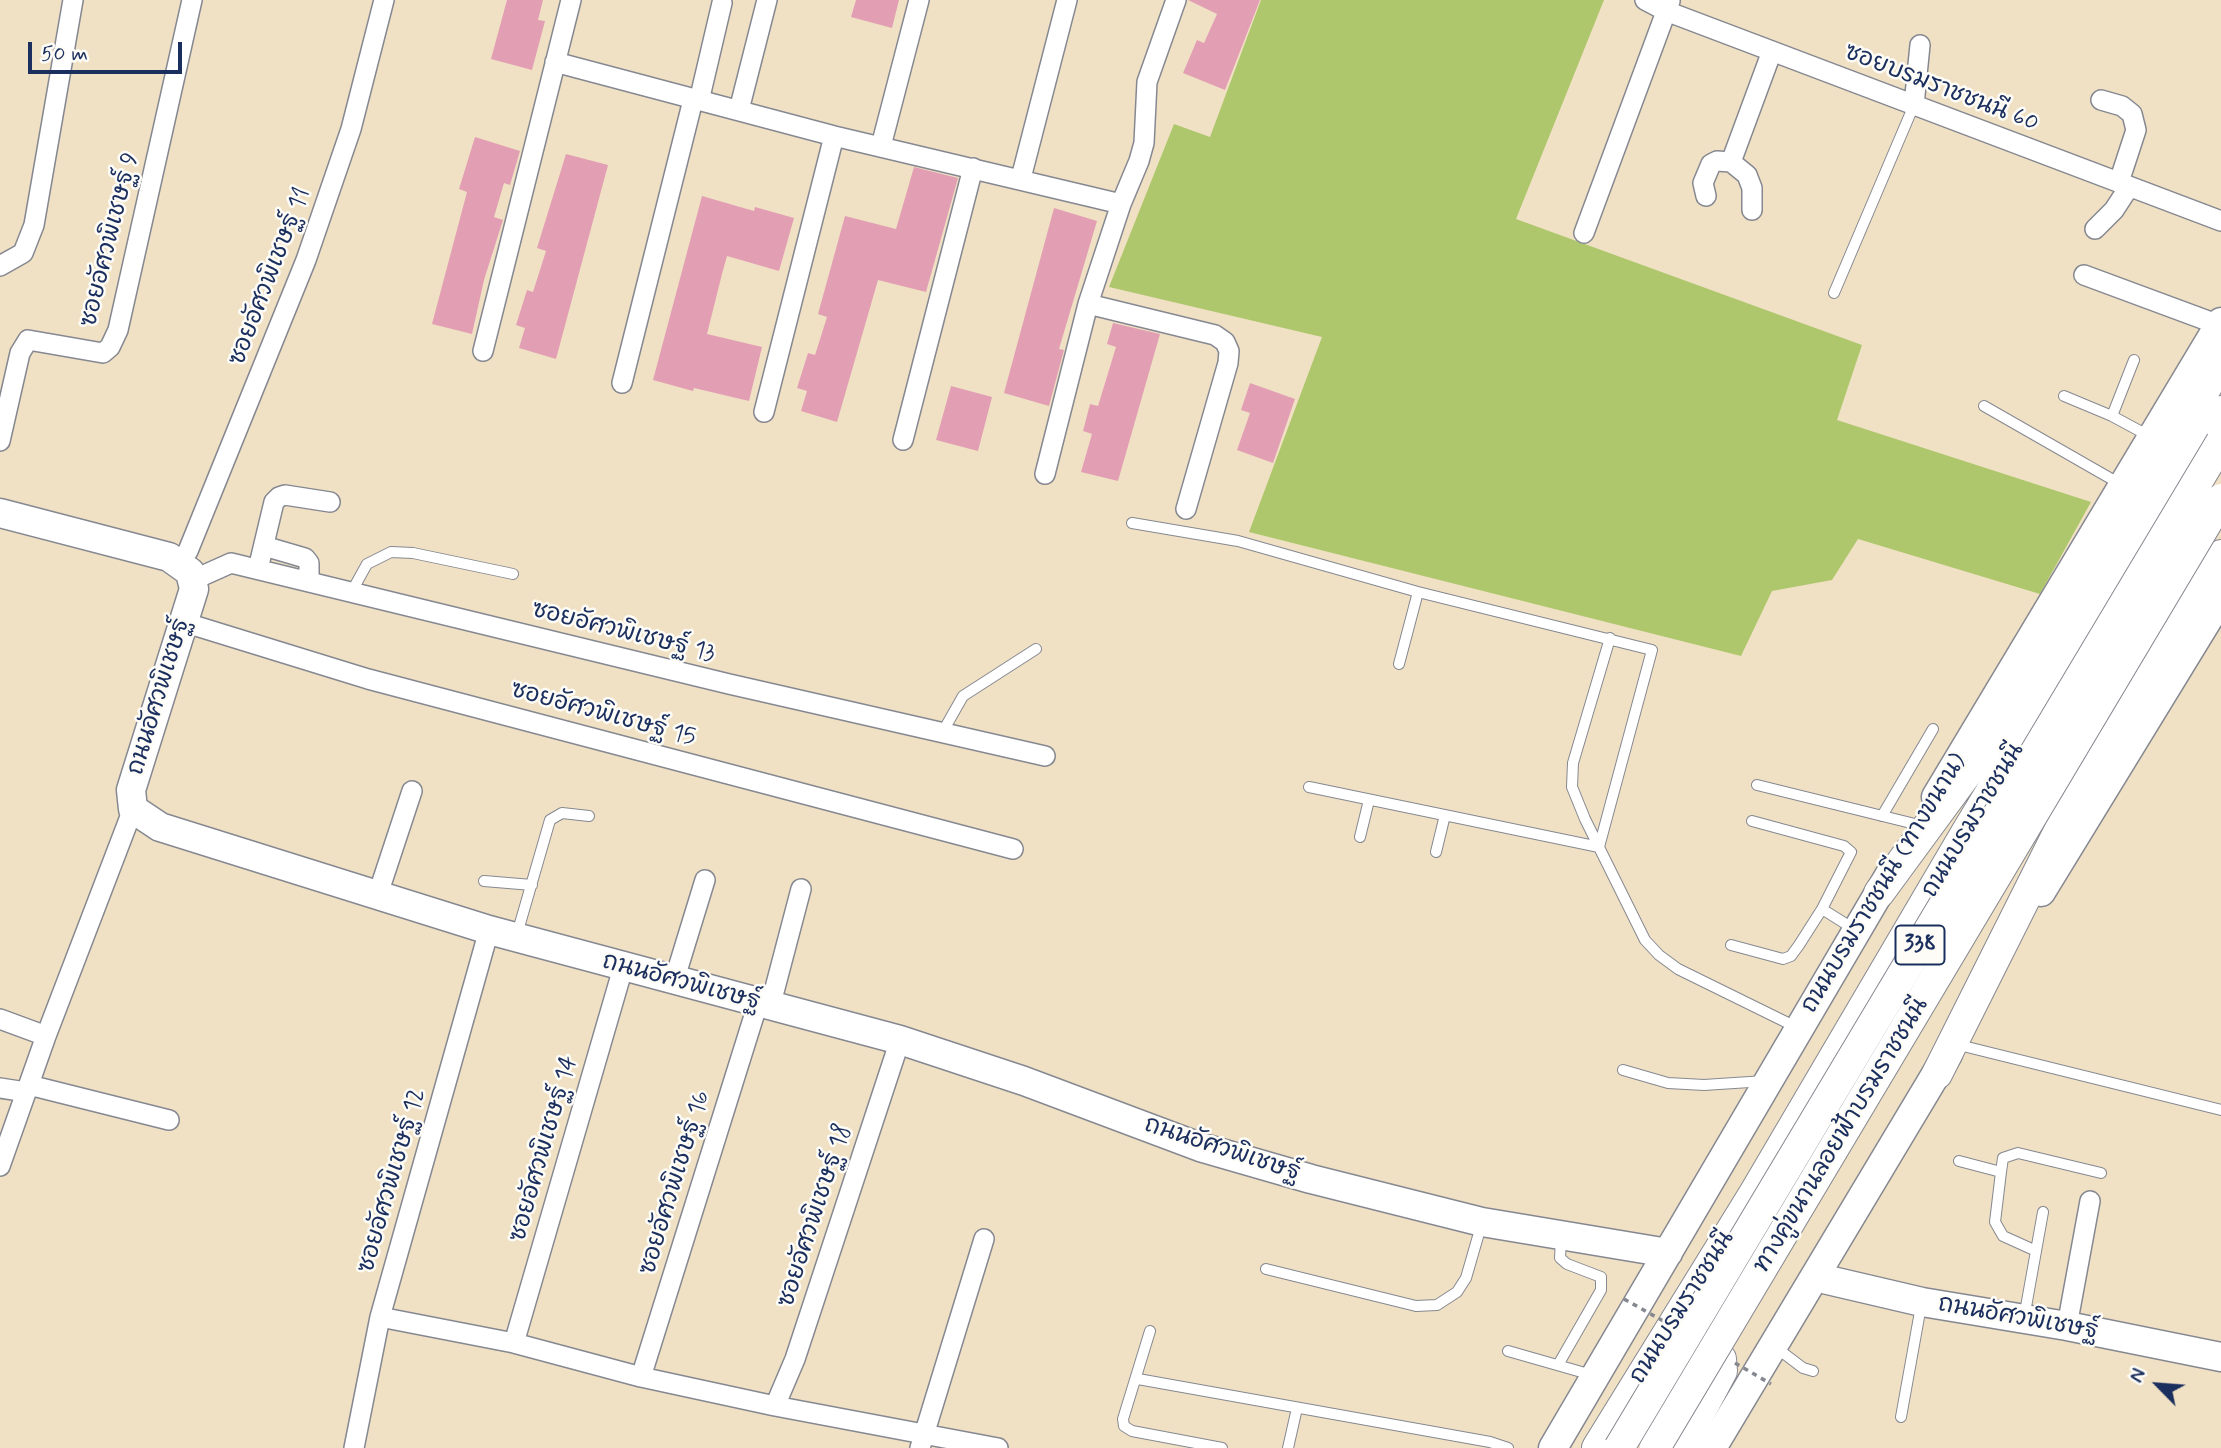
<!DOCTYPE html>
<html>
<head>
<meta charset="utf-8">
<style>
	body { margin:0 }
	#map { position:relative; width:2221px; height:1448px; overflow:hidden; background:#f0e1c4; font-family:Mynerve,sans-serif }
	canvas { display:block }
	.north { position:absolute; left:2123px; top:1350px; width:70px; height:70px; -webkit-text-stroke:5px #fdfcf7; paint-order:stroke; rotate:295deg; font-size:19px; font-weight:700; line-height:28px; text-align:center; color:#1b2f5e }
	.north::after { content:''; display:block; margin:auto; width:24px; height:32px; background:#1b2f5e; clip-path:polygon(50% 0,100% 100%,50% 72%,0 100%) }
	.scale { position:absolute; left:28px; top:42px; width:154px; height:32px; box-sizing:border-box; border:4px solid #1b2f5e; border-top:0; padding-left:9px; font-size:21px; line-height:24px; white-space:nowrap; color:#1b2f5e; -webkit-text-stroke:5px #fdfcf7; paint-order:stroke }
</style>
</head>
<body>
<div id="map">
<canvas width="2221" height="1448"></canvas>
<div class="north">N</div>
<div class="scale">50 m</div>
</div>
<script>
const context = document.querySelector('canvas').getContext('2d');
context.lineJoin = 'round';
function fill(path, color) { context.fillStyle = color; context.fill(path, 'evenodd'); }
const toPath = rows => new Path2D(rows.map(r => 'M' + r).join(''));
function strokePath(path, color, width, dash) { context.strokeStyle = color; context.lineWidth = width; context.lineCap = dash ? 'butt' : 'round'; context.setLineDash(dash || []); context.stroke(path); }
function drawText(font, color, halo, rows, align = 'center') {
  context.font = font + ' Mynerve,"Playpen Sans Thai",sans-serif'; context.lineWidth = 5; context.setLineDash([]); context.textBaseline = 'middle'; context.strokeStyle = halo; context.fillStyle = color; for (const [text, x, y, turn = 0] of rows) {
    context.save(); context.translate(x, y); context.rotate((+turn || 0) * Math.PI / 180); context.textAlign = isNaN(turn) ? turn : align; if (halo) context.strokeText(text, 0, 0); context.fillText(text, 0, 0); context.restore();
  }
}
const green = toPath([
	[1261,0,1604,0,1516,219,1862,345,1837,420,2091,502,2040,594,1858,539,1832,580,1772,591,1741,656,1249,532,1322,337,1109,287,1174,124,1210,137]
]);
const building = toPath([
	[507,0,543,0,538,20,545,21,532,70,491,59],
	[856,0,899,0,892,28,851,17],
	[1188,0,1260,0,1225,90,1183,73,1197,40,1204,43,1217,14],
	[475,137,520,151,510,185,504,183,494,217,503,220,484,280,472,334,432,324,467,192,459,189],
	[566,154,608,165,556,359,519,348,525,328,516,325,527,290,533,292,546,251,537,248],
	[914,167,958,178,926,292,878,280,837,422,801,411,807,391,797,388,808,353,815,355,827,317,818,314,845,216,896,229],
	[702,196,754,211,755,207,794,218,779,271,727,256,722,274,707,334,762,347,749,401,694,388,693,391,653,380],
	[1054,208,1097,221,1059,349,1064,350,1049,406,1004,393],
	[1113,323,1160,334,1118,481,1081,472,1092,434,1083,431,1090,404,1098,406,1116,347,1107,344],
	[1250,383,1295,399,1273,463,1237,450,1250,413,1241,410],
	[951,386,992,397,978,451,936,440]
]);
const lane = toPath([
	[1834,293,1914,105],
	[2064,396,2112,416,2151,437],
	[1984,406,2122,485],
	[2112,416,2134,360],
	[1132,523,1238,541,1418,592,1652,650,1599,847,1309,787],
	[352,591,367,564,391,552,413,553,513,574],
	[1610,638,1573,763,1572,787,1585,819,1645,940,1659,955,1678,969,1796,1027],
	[1399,664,1418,592],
	[942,733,963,696,1036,649],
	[1757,785,1919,825],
	[1882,816,1933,729],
	[1752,821,1844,846,1851,852,1822,909],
	[1360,837,1369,800],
	[1436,852,1445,815],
	[484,881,532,885],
	[517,934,550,820,562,813,589,816],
	[1731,945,1783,959,1791,956,1799,945,1822,909,1854,929],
	[1955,1044,2221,1110],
	[1623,1070,1668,1083,1704,1085,1765,1081],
	[1959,1161,2001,1172,2003,1158,2018,1153,2101,1173],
	[2001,1172,1995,1222,2003,1236,2034,1250],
	[1266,1269,1416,1306,1437,1305,1457,1292,1466,1278,1481,1226],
	[2024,1318,2043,1212],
	[1150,1331,1123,1419,1124,1426,1132,1431,1222,1448],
	[1774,1346,1803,1368,1813,1371],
	[1508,1351,1592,1375],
	[1558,1365,1601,1290,1601,1277,1567,1264,1560,1258,1561,1239],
	[1138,1379,1490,1442,1508,1448],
	[1901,1417,1921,1306],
	[1288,1448,1297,1408]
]);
const street = toPath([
	[1645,0,1666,11,2221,221],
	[555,62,834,136,1121,204],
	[2101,100,2122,106,2132,114,2136,130,2119,182],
	[699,101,722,3],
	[1914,105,1920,45],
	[739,110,767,0],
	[881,146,919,0],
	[1731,162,1772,51],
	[1021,178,1067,0],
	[1706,196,1703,183,1711,164,1717,161,1731,162,1747,175,1752,188,1752,210],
	[2095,229,2114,210,2129,187],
	[1584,233,1670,1],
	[0,266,23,253,34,225,73,0],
	[2084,275,2219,325],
	[1088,304,1215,335,1225,342,1229,351,1228,363,1186,509],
	[483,351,571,0],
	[622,383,693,100],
	[764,412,834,136],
	[903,440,973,168],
	[0,441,20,353,28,340,103,353,110,347,118,330,192,0],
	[1045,474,1088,304,1121,204,1139,161,1144,143,1147,82,1176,0],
	[264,546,305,558,309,563,309,580],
	[179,562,188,551,306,260,351,129,384,0],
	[258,569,274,502,279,497,285,495,330,502],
	[193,580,231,563,729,684,1045,756],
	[183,622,368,679,1013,849],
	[377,897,412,791],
	[674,981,705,880],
	[770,1007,801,889],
	[0,1019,46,1036],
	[29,1085,169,1120],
	[0,1088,26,1092],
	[0,1166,46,1036,133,809],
	[380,1317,514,1343,641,1377,775,1406,998,1448],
	[2067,1326,2090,1201],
	[514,1343,623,968],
	[641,1377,758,1003],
	[775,1406,795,1359,900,1040],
	[354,1448,380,1317,489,930],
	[920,1448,984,1239]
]);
const secondary = toPath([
	[0,513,169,557,190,572,194,589,131,790,133,809,160,827,489,930,900,1040,1024,1081,1200,1147,1311,1179,1482,1222,1668,1253],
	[1936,797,2221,322],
	[2041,892,2221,598],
	[1815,1277,1922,1302,2067,1326,2221,1357],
	[1553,1448,1890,874],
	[1712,1448,1948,1054]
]);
const primary = toPath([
	[1879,893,1995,735,2221,363],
	[1937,1074,2083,783,2221,555],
	[1597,1448,1755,1192,1967,831,2221,411],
	[1681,1448,1722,1371,1721,1359]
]);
const pathBridge = toPath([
	[1624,1299,1665,1322],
	[1735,1363,1771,1384]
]);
const primaryBridge = toPath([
	[1619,1448,2221,442],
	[1655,1448,2221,499]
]);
const shields = [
	[1920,945,49]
];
const shieldNames = [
	["338",1920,945]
];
const streetNames = [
	["ซอยบรมราชชนนี 60",1941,89,21],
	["ซอยอัศวพิเชษฐ์ 9",111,240,-76],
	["ซอยอัศวพิเชษฐ์ 11",271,277,-69],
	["ซอยอัศวพิเชษฐ์ 13",623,633,14],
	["ถนนอัศวพิเชษฐ์",160,697,-73],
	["ซอยอัศวพิเชษฐ์ 15",603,715,15],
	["ถนนบรมราชชนนี",1974,821,-59],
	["ถนนบรมราชชนนี (ทางขนาน)",1885,884,-59],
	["ถนนอัศวพิเชษฐ์",681,983,15],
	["ทางคู่ขนานลอยฟ้าบรมราชชนนี",1842,1136,-59],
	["ซอยอัศวพิเชษฐ์ 14",545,1149,-74],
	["ถนนอัศวพิเชษฐ์",1222,1150,18],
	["ซอยอัศวพิเชษฐ์ 12",393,1181,-74],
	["ซอยอัศวพิเชษฐ์ 16",676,1183,-73],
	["ซอยอัศวพิเชษฐ์ 18",816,1216,-72],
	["ถนนบรมราชชนนี",1683,1308,-58],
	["ถนนอัศวพิเชษฐ์",2018,1319,10]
];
fill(green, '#aec76c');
fill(building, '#e29fb4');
strokePath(lane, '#868891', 12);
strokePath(street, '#868891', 22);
strokePath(secondary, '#868891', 31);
strokePath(primary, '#868891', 32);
strokePath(lane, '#fff', 10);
strokePath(street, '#fff', 19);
strokePath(secondary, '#fff', 28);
strokePath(primary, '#fff', 30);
strokePath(primaryBridge, '#868891', 32, []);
strokePath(pathBridge, '#868891', 3.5, [5, 5]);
strokePath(primaryBridge, '#fff', 30);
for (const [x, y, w] of shields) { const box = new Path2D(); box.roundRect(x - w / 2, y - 19.5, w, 39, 5); context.fillStyle = '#fdfcf7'; context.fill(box); strokePath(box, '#1b2f5e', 2); }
drawText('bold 23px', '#1b2f5e', null, shieldNames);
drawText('24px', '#1b2f5e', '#fdfcf7', streetNames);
</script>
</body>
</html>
